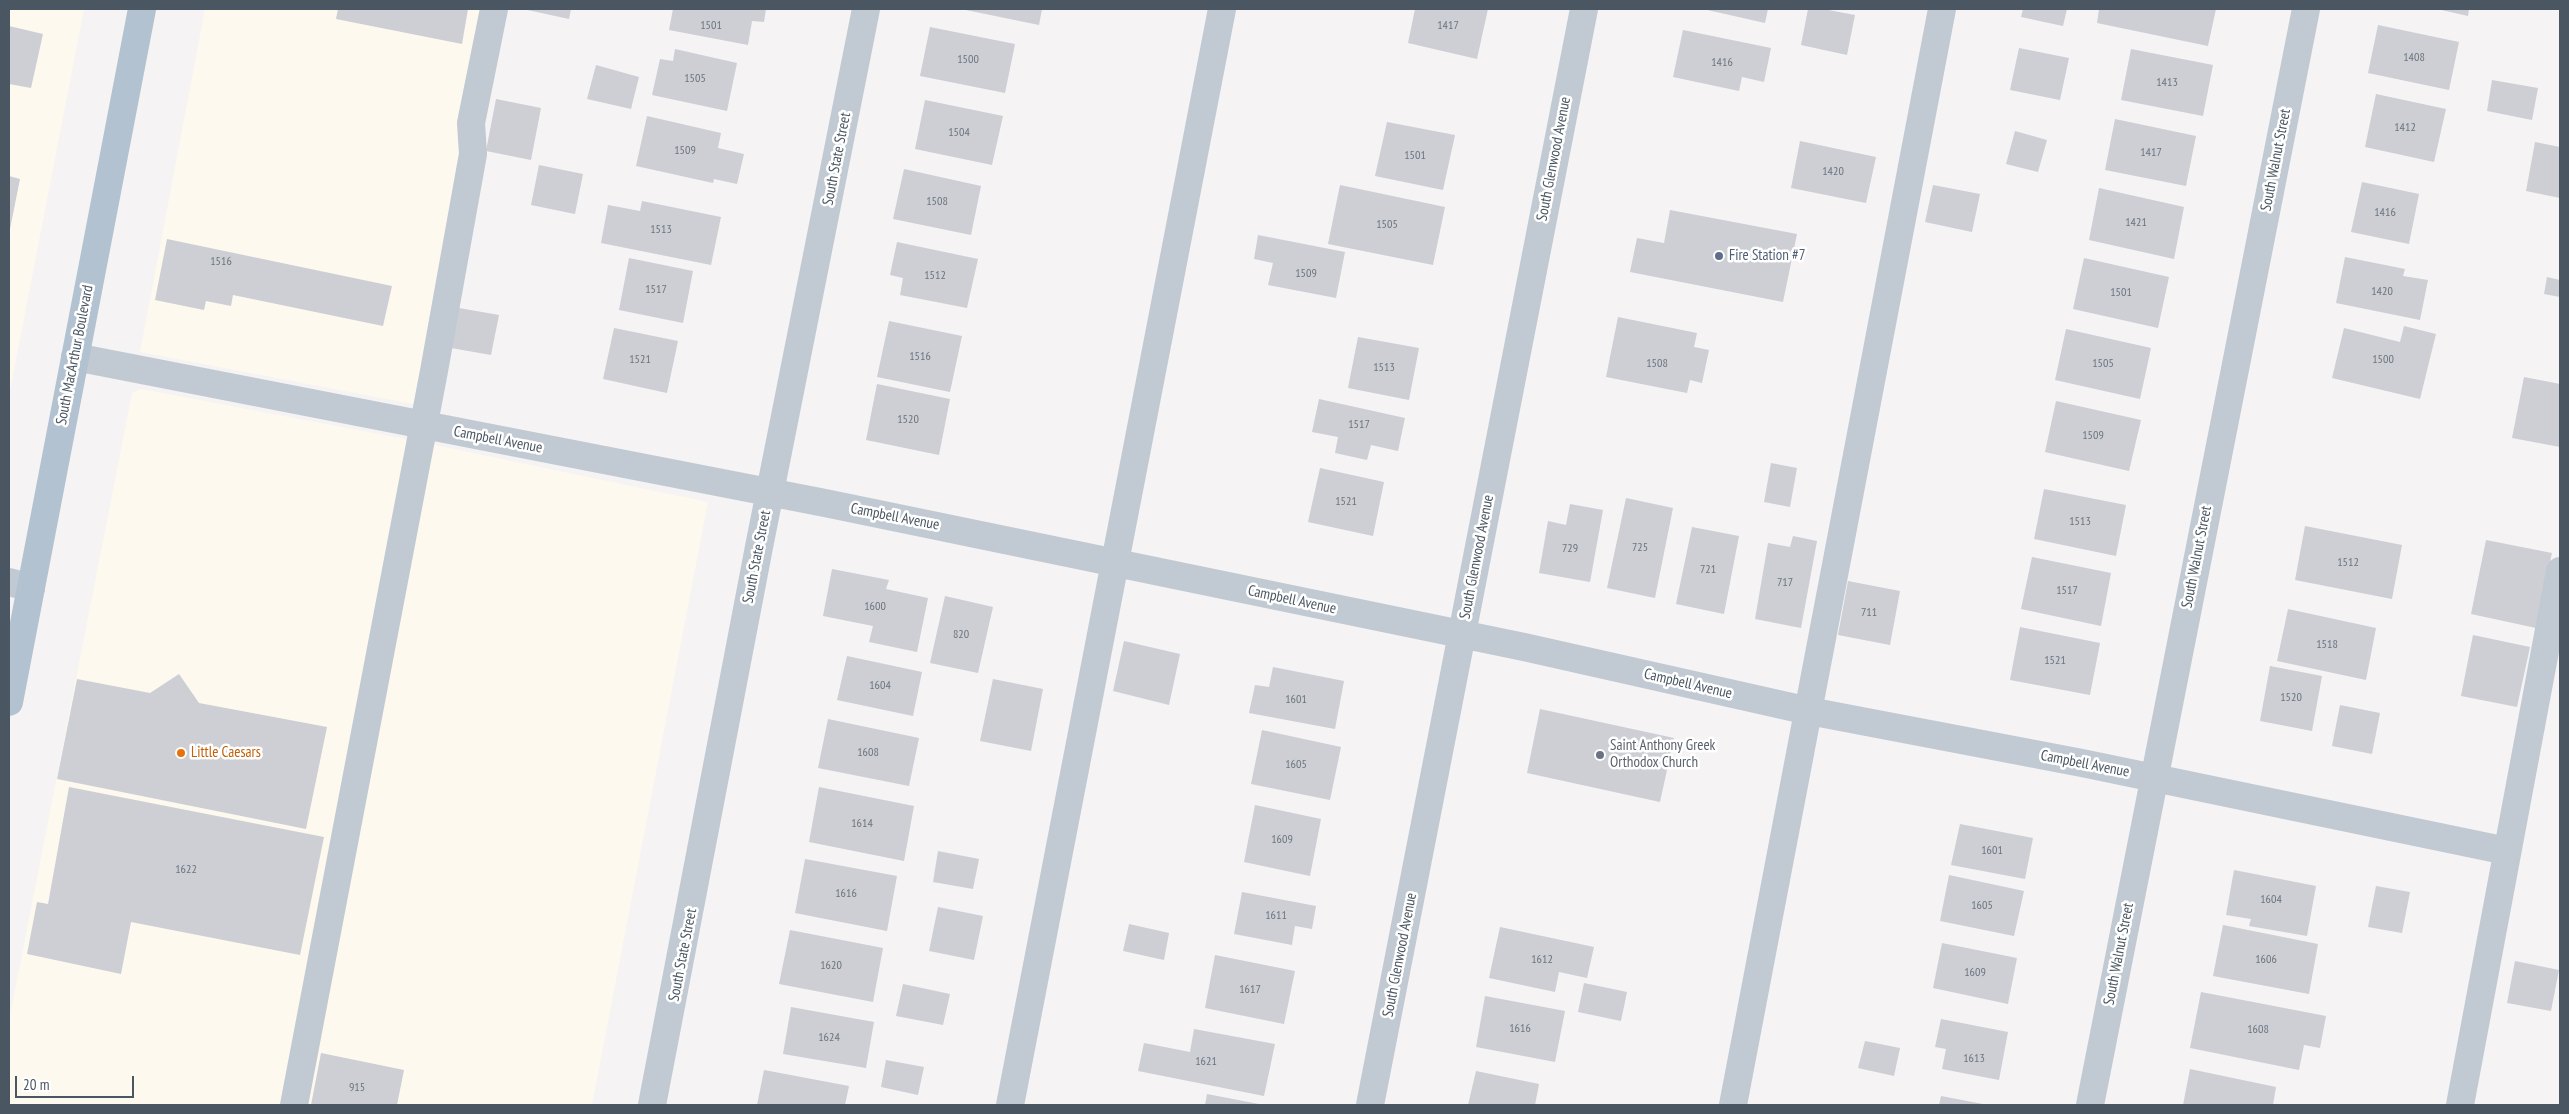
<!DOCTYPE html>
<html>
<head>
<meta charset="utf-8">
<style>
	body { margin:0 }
	#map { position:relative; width:2569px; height:1114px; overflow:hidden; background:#f5f3f3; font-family:"PT Sans Narrow",sans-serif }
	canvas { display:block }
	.frame { position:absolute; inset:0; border:10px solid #4a5661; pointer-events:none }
	.scale { position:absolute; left:15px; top:1076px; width:119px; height:22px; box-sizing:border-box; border:2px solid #4a5661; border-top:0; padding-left:6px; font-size:15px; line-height:18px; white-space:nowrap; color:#4a5661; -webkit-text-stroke:4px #fff; paint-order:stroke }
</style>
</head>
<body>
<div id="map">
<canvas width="2569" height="1114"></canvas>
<div class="frame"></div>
<div class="scale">20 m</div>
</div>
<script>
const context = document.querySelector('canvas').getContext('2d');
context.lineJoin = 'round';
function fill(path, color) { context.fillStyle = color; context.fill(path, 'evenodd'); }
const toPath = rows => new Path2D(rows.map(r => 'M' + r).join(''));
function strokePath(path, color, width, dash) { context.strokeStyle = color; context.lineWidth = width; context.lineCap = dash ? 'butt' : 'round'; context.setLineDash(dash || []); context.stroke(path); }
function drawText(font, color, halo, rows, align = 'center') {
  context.font = font + ' "PT Sans Narrow",sans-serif'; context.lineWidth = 5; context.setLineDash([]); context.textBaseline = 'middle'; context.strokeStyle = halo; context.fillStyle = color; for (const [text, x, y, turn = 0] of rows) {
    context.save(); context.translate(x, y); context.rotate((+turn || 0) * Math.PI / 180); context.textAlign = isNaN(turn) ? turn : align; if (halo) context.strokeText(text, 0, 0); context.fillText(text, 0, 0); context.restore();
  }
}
const commercial = toPath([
	[9,9,84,9,9,396],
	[205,9,492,9,418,405,140,352],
	[141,389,411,440,708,502,592,1105,9,1105,9,1021,132,393]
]);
const building = toPath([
	[338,9,468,9,462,44,336,19],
	[523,9,571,9,569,19],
	[673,9,766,9,764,22,752,21,748,45,669,30],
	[961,9,1042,9,1039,25],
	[1415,9,1488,9,1477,59,1408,43],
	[1703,9,1768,9,1765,23],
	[1808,9,1823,9,1855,15,1847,55,1801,45],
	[2023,9,2067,9,2063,26,2021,17],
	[2099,9,2216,9,2208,46,2097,23],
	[2437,9,2469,9,2468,16],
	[2378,25,2459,42,2449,90,2368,73],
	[9,26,43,34,31,88,9,84],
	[930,27,1015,44,1005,93,920,76],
	[1683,30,1771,48,1764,82,1742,77,1739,91,1673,77],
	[2019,48,2069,58,2060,100,2010,90],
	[675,49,737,63,727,111,652,95,660,59,673,61],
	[2131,49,2213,65,2203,116,2121,100],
	[596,65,639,77,631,109,587,99],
	[2492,80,2538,88,2532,120,2487,111],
	[2376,94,2446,109,2434,162,2365,147],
	[496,99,541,108,531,160,486,151],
	[925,100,1003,116,992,165,915,149],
	[647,116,721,133,718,148,744,154,737,184,714,179,713,183,636,166],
	[2115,119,2196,136,2186,186,2105,170],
	[1387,122,1455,135,1443,190,1375,176],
	[2015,131,2047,140,2038,172,2006,164],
	[1800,141,1876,157,1866,203,1791,188],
	[2535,142,2560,147,2560,198,2526,191],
	[539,165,583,174,575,214,531,205],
	[904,169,981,186,971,235,893,219],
	[9,176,20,179,10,229,9,229],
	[2362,182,2419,194,2409,244,2351,232],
	[1340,185,1445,207,1433,265,1328,244],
	[1933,185,1980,194,1972,232,1925,222],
	[2099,188,2184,207,2174,259,2089,240],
	[642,201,721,217,711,265,601,243,608,205,640,211],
	[1670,210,1797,234,1783,302,1630,272,1637,238,1664,243],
	[1258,235,1345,252,1336,298,1268,285,1273,263,1254,259],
	[167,239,392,286,383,326,233,295,231,306,206,301,204,310,155,300],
	[897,242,978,259,967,308,900,295,903,278,890,275],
	[2345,257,2405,269,2403,276,2428,280,2420,320,2336,303],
	[629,258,693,271,683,323,619,310],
	[2084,258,2169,277,2158,328,2073,309],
	[2547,277,2560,280,2560,297,2544,294],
	[459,308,499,315,491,355,451,348],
	[1618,317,1697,333,1694,347,1709,350,1702,383,1690,380,1687,393,1606,377],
	[889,321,962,336,950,392,877,377],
	[2404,326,2436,334,2420,399,2332,378,2344,328,2400,342],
	[614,328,678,341,667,393,603,379],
	[2066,329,2151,348,2140,399,2055,380],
	[1358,337,1419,348,1409,400,1348,388],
	[2524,377,2560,384,2560,447,2512,438],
	[877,384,950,399,939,455,866,440],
	[1319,399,1405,418,1398,451,1371,445,1367,460,1335,453,1338,437,1312,432],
	[2056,401,2141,420,2129,471,2045,452],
	[1771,463,1797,468,1790,507,1764,502],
	[1320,468,1384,482,1373,536,1308,522],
	[2044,489,2126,505,2116,556,2034,539],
	[1626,498,1673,508,1655,598,1607,588],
	[1570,504,1603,510,1590,582,1539,573,1548,521,1566,525],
	[2305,526,2402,545,2392,599,2295,580],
	[1692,527,1739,536,1724,614,1676,604],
	[1793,536,1817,541,1801,628,1755,619,1768,543,1790,547],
	[2486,540,2552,553,2536,628,2471,614],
	[2032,557,2111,573,2101,626,2021,609],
	[832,569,889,580,886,589,928,598,917,652,869,642,873,626,823,616],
	[1848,581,1900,591,1890,645,1838,635],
	[945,596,993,607,978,673,930,663],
	[2288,609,2376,628,2366,680,2277,661],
	[2020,627,2100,643,2090,695,2010,680],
	[2473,635,2530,647,2517,707,2461,696],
	[1124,641,1180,654,1169,705,1113,691],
	[847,656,922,672,913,716,837,700],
	[2270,666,2322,676,2312,731,2260,721],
	[1273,667,1344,681,1335,729,1249,713,1255,685,1269,687],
	[179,674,199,703,327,727,306,829,57,779,77,679,150,693],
	[993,679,1043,689,1031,751,980,741],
	[2340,705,2380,713,2372,754,2332,746],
	[1540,709,1674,738,1660,802,1527,773],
	[828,719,919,738,909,786,818,768],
	[1262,730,1341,747,1330,800,1251,784],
	[69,787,324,837,300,955,131,922,121,974,27,954,37,902,48,904],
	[819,787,914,806,904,861,809,842],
	[1255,805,1321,819,1310,876,1244,862],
	[1960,824,2033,838,2025,879,1951,865],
	[938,851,979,859,973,889,933,882],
	[805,859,897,876,887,931,795,913],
	[2234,870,2316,886,2307,936,2249,926,2251,919,2226,915],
	[1949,875,2024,891,2014,936,1940,921],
	[2376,886,2410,892,2402,933,2368,927],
	[1242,892,1316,906,1312,929,1295,926,1292,945,1234,934],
	[938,907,983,916,974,960,929,951],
	[1129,924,1169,933,1164,960,1123,951],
	[2223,925,2318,944,2309,994,2213,976],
	[1500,927,1594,947,1587,978,1559,972,1555,992,1489,978],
	[790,930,883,948,873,1002,779,984],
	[1942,943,2017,958,2008,1004,1933,988],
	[1215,955,1295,971,1284,1024,1205,1008],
	[2515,961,2559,970,2551,1011,2507,1003],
	[1584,983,1627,992,1621,1021,1578,1012],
	[903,984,950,994,943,1025,896,1016],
	[2201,992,2326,1016,2320,1048,2304,1045,2299,1070,2190,1048],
	[1485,996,1565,1011,1555,1062,1476,1047],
	[791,1007,874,1022,866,1068,783,1054],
	[1941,1019,2008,1032,1999,1080,1942,1069,1946,1049,1935,1047],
	[1194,1029,1275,1044,1264,1096,1138,1071,1144,1043,1190,1052],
	[1865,1041,1900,1048,1894,1076,1858,1068],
	[321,1053,404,1070,397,1105,311,1105],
	[886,1060,924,1067,918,1095,881,1087],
	[2190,1069,2276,1087,2273,1105,2183,1105],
	[764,1070,849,1086,845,1105,757,1105],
	[1476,1071,1539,1084,1535,1105,1468,1105],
	[1207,1094,1259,1104,1259,1105,1205,1105],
	[1941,1096,1983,1104,1983,1105,1939,1105]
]);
const minor = toPath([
	[75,357,825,503,1524,647,1809,711,2082,763,2507,851],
	[9,582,31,588],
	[294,1105,434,371,473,154,471,123,494,9],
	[652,1105,759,547,866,9],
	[1010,1105,1222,9],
	[1370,1105,1584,9],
	[1733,1105,1942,9],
	[2090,1105,2306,9],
	[2460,1105,2560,571]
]);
const major = toPath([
	[9,702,142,9]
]);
const markers = [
	[1719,256,5,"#5c6f8a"],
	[181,753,5,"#e8710a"],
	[1600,755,5,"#6b7280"]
];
const numberNames = [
	["1501",711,26],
	["1417",1448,26],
	["1408",2414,58],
	["1500",968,60],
	["1416",1722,63],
	["1505",695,79],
	["1413",2167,83],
	["1412",2405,128],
	["1504",959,133],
	["1509",685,151],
	["1417",2151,153],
	["1501",1415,156],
	["1420",1833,172],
	["1508",937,202],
	["1416",2385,213],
	["1421",2136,223],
	["1505",1387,225],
	["1513",661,230],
	["1516",221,262],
	["1509",1306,274],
	["1512",935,276],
	["1517",656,290],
	["1420",2382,292],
	["1501",2121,293],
	["1516",920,357],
	["1521",640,360],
	["1500",2383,360],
	["1508",1657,364],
	["1505",2103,364],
	["1513",1384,368],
	["1520",908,420],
	["1517",1359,425],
	["1509",2093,436],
	["1521",1346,502],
	["1513",2080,522],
	["725",1640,548],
	["729",1570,549],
	["1512",2348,563],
	["721",1708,570],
	["717",1785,583],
	["1517",2067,591],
	["1600",875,607],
	["711",1869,613],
	["820",961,635],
	["1518",2327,645],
	["1521",2055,661],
	["1604",880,686],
	["1520",2291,698],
	["1601",1296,700],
	["1608",868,753],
	["1605",1296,765],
	["1614",862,824],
	["1609",1282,840],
	["1601",1992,851],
	["1622",186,870],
	["1616",846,894],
	["1604",2271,900],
	["1605",1982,906],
	["1611",1276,916],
	["1612",1542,960],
	["1606",2266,960],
	["1620",831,966],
	["1609",1975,973],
	["1617",1250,990],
	["1616",1520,1029],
	["1608",2258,1030],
	["1624",829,1038],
	["1613",1974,1059],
	["1621",1206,1062],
	["915",357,1088]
];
const streetNames = [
	["South State Street",837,159,-79],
	["South Glenwood Avenue",1554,159,-79],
	["South Walnut Street",2276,160,-79],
	["South MacArthur Boulevard",75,355,-79],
	["Campbell Avenue",498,440,11],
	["Campbell Avenue",895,517,11],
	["South State Street",757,557,-79],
	["South Glenwood Avenue",1477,557,-79],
	["South Walnut Street",2197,557,-79],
	["Campbell Avenue",1292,600,12],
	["Campbell Avenue",1688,684,13],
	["Campbell Avenue",2085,764,11],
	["South Walnut Street",2119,954,-79],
	["South State Street",683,955,-79],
	["South Glenwood Avenue",1400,955,-79]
];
const serviceNames = [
	["Fire Station #7",1729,256]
];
const worshipNames = [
	["Saint Anthony Greek",1610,746],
	["Orthodox Church",1610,763]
];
const foodNames = [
	["Little Caesars",191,753]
];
fill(commercial, '#fdf9ef');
fill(building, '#cdcfd5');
strokePath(minor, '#c1cad2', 28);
strokePath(major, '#b3c2d1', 28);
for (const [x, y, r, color] of markers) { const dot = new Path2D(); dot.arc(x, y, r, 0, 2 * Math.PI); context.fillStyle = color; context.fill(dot); strokePath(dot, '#fff', 2); }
drawText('12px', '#6b747e', null, numberNames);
drawText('15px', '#4a5661', '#fff', streetNames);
drawText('15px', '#4e5e75', '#fff', serviceNames, 'left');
drawText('15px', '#5b616d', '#fff', worshipNames, 'left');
drawText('15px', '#c56008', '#fff', foodNames, 'left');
</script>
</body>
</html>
